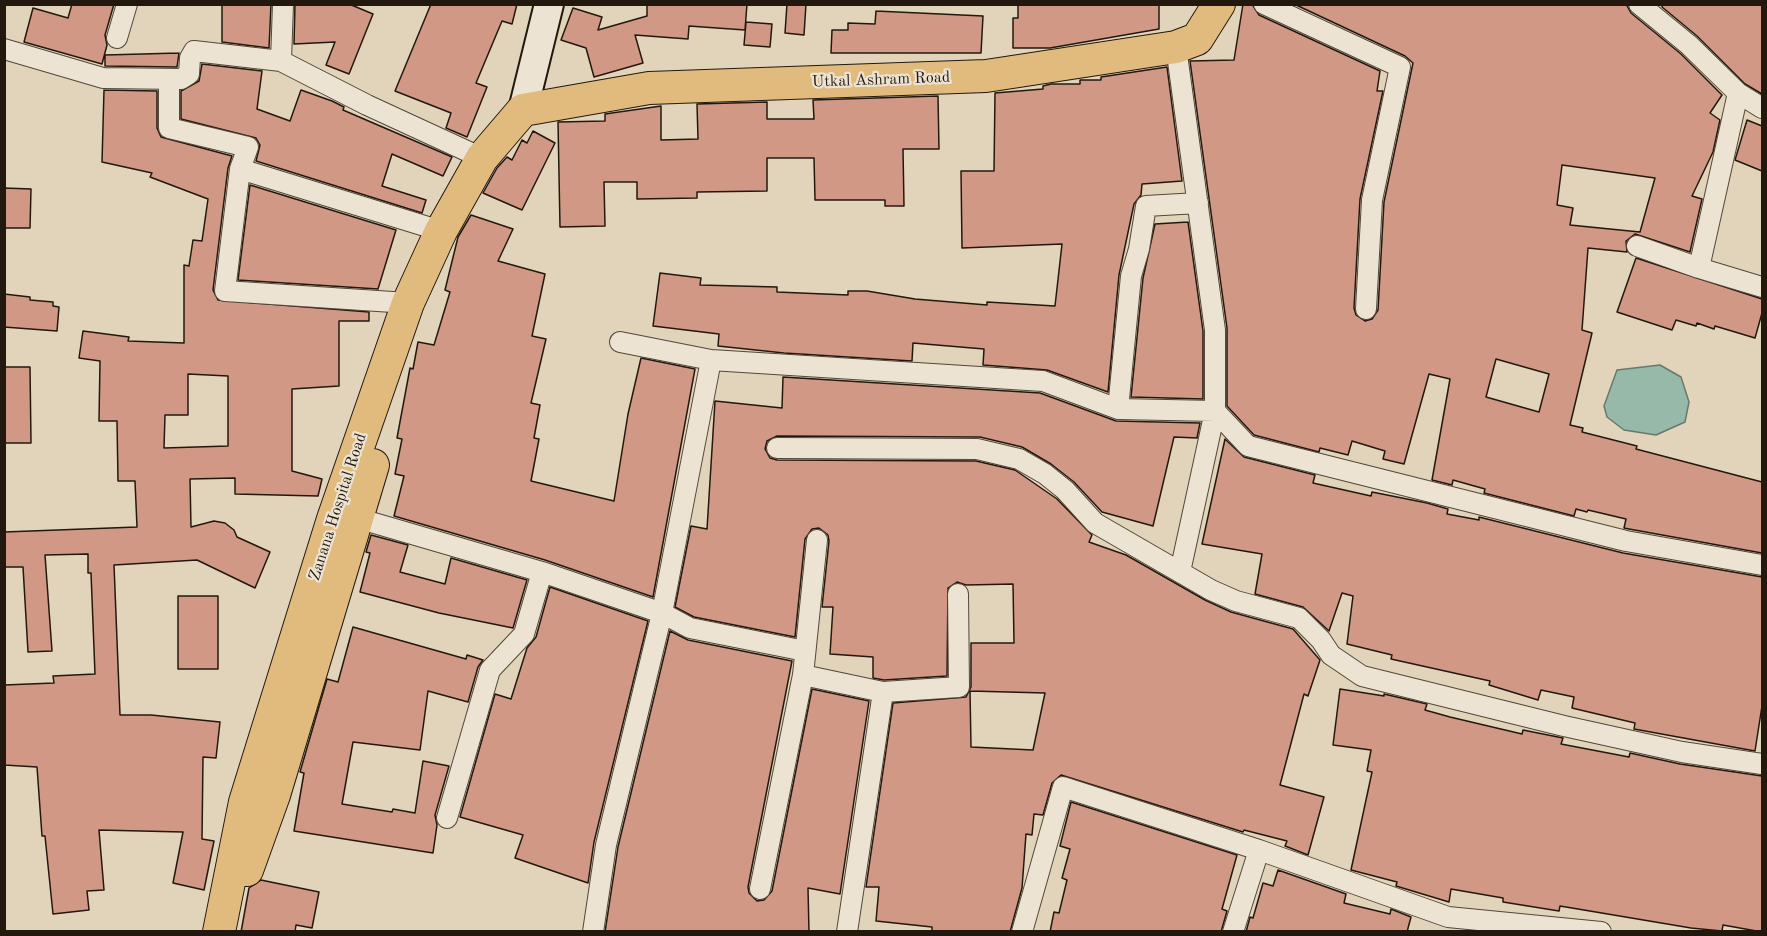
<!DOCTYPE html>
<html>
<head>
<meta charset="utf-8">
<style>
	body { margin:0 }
	#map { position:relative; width:1767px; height:936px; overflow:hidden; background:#e2d4ba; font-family:"Old Standard TT",serif }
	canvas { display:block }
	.frame { position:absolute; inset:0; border:6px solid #23180e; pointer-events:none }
</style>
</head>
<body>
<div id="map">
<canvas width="1767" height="936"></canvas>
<div class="frame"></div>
</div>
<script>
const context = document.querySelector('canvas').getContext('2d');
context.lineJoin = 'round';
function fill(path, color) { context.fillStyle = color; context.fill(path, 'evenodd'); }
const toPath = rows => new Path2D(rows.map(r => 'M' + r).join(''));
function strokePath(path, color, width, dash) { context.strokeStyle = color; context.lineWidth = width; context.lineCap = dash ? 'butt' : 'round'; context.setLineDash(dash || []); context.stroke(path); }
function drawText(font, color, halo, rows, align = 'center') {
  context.font = font + ' "Old Standard TT",serif'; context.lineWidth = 4.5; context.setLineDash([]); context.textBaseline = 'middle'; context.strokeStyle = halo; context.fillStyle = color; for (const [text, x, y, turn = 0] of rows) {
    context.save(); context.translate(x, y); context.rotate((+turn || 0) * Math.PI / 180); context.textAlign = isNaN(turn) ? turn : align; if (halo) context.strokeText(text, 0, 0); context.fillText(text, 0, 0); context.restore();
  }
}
const water = toPath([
	[1660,365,1681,377,1689,402,1685,422,1656,435,1624,430,1607,417,1604,406,1617,370,1660,365]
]);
const building = toPath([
	[72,4,114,4,105,35,107,45,102,64,24,42,33,8,68,18,72,4],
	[222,4,271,4,269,48,222,42,222,4],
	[295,4,349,4,373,14,349,74,326,65,335,42,294,44,295,4],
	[431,4,517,4,512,24,502,21,476,83,487,87,467,137,446,128,451,113,395,91,431,4],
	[647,4,747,4,745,30,689,26,688,39,635,35,643,63,594,77,586,48,561,40,573,8,602,17,598,30,647,16,647,4],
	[787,4,806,4,804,35,785,33,787,4],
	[1018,4,1159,4,1159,29,1050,48,1013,48,1013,18,1018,18,1018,4],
	[1243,4,1252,4,1259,15,1380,71,1377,91,1383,91,1360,199,1354,308,1356,315,1365,321,1372,319,1378,310,1384,202,1413,63,1405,56,1294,4,1626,4,1631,13,1681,54,1722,95,1710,113,1720,120,1713,152,1692,196,1702,199,1690,252,1635,234,1626,241,1627,252,1588,248,1582,330,1592,333,1570,425,1583,428,1582,432,1637,446,1636,449,1762,482,1762,553,1629,529,1624,528,1626,519,1588,510,1587,512,1576,509,1574,516,1484,493,1485,489,1453,480,1452,485,1432,480,1450,379,1429,374,1404,464,1383,459,1385,451,1352,441,1348,455,1320,448,1319,452,1254,435,1227,406,1227,328,1190,61,1234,60,1243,4],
	[1562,165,1655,178,1640,232,1570,225,1573,208,1557,205,1562,165],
	[1496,359,1549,374,1539,412,1486,397,1496,359],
	[1663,4,1762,4,1762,94,1745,84,1697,36,1662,7,1663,4],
	[876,11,983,16,981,53,831,53,832,30,848,30,848,23,875,24,876,11],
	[746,22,772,24,770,47,744,45,746,22],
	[179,53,177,67,105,66,105,55,179,53],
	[202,64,262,71,257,109,290,121,301,90,332,101,344,107,343,110,452,157,443,176,392,154,382,186,426,200,422,213,256,161,260,145,256,138,181,119,181,91,199,81,202,64],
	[1167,67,1182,181,1142,184,1141,195,1134,204,1119,275,1108,392,1047,370,983,365,984,349,913,343,912,361,784,353,718,346,719,334,653,326,660,273,701,278,700,285,777,287,777,292,848,295,848,291,867,291,915,299,987,305,987,302,1055,306,1062,244,962,248,961,171,994,171,995,93,1043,89,1043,86,1051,84,1080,84,1080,80,1101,80,1101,77,1167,67],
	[104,90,157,91,157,128,161,137,232,156,228,168,213,290,218,300,369,312,369,321,339,321,339,386,292,389,292,471,322,479,318,496,235,494,235,478,190,479,191,527,214,521,225,523,234,530,237,537,270,552,255,588,197,560,114,565,120,715,151,715,220,722,216,758,203,757,202,839,214,841,204,890,173,883,183,832,99,830,104,890,87,891,89,910,53,914,45,836,42,836,37,767,4,765,4,685,54,683,53,676,95,674,91,573,88,573,88,554,45,555,52,651,28,652,23,567,4,567,4,532,137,527,135,481,118,481,117,421,99,421,100,361,79,358,83,331,129,337,128,341,184,343,184,265,189,266,193,240,202,241,208,199,150,177,152,173,102,162,104,90],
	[188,374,228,376,228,446,164,448,165,415,188,415,188,374],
	[938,96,939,149,903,149,904,206,885,206,885,200,815,200,814,158,767,158,767,191,697,192,697,198,637,199,637,182,604,182,605,226,560,227,558,122,605,121,605,114,661,106,661,140,698,139,697,104,767,102,767,119,814,119,813,100,938,96],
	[1747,120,1762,126,1762,171,1735,160,1747,120],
	[533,131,555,143,522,210,483,193,497,168,507,157,512,160,522,140,527,143,533,131],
	[250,185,396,230,378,289,238,280,250,185],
	[4,188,31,189,30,228,4,228,4,188],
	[471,215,513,229,498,261,545,274,532,336,546,339,531,403,540,405,534,438,539,439,531,481,614,501,628,414,641,358,695,369,653,597,545,560,394,516,404,476,395,474,402,439,397,438,410,368,413,369,418,342,434,345,450,292,445,290,458,237,471,215],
	[1188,222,1203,331,1203,399,1131,397,1143,278,1155,224,1188,222],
	[1636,258,1762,299,1762,313,1755,338,1715,326,1714,329,1697,323,1696,326,1676,320,1672,330,1617,312,1636,258],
	[4,294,30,297,30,300,53,302,53,306,59,307,57,331,4,327,4,294],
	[4,367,30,367,31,443,4,443,4,367],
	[783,377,1040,393,1116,421,1200,423,1197,438,1174,437,1153,526,1102,512,1074,482,1051,464,1022,447,980,437,777,436,767,441,765,449,770,458,777,460,976,461,1015,470,1057,499,1092,535,1089,542,1126,555,1205,600,1231,612,1293,629,1320,660,1308,696,1304,694,1280,785,1324,797,1308,855,1285,846,1287,841,1244,830,1243,832,1061,775,1052,783,1043,815,1034,814,1032,835,1026,834,1022,888,1010,932,932,932,932,927,876,921,879,887,866,887,893,703,966,697,971,687,971,643,1014,643,1013,584,966,585,957,582,948,588,947,676,884,680,873,678,873,657,830,654,833,607,822,607,829,541,828,535,819,528,812,529,805,539,795,637,694,617,675,607,691,526,707,529,715,401,782,408,783,377],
	[970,691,1045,693,1033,750,971,747,970,691],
	[1225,439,1244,457,1315,475,1313,483,1371,496,1372,492,1427,503,1448,509,1447,514,1479,520,1479,517,1623,553,1762,577,1762,706,1755,751,1634,729,1635,723,1572,708,1574,697,1541,690,1538,700,1489,685,1490,681,1391,659,1392,655,1347,644,1353,596,1342,593,1329,631,1303,607,1255,594,1262,554,1202,544,1225,439],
	[371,535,408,545,400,572,445,584,451,558,527,580,513,628,439,613,360,592,370,553,366,552,371,535],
	[550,587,648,621,594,842,588,883,515,858,523,835,460,817,495,694,511,699,527,648,536,637,550,587],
	[178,596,218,596,218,669,178,669,178,596],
	[353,627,466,659,467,655,483,660,478,667,468,702,428,691,420,750,353,742,342,804,392,812,393,809,415,813,423,761,449,766,435,815,437,825,433,853,294,831,304,773,300,772,327,679,338,682,353,627],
	[670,631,688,640,792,661,748,887,749,893,757,901,764,900,772,891,812,689,869,701,840,894,808,888,809,932,605,932,618,847,670,631],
	[1340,689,1384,696,1384,694,1427,704,1425,710,1450,717,1522,734,1523,730,1563,738,1561,744,1629,757,1630,753,1680,764,1762,776,1762,932,1723,925,1722,931,1691,928,1560,906,1559,911,1503,902,1503,898,1451,889,1449,902,1396,886,1397,882,1351,870,1372,772,1367,771,1371,750,1333,745,1340,689],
	[1071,802,1237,855,1222,909,1227,911,1221,932,1050,932,1054,912,1059,913,1067,880,1062,878,1070,849,1060,846,1071,802],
	[1278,870,1346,894,1344,903,1390,914,1391,909,1411,917,1407,932,1246,932,1250,917,1253,918,1263,883,1273,886,1278,870],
	[261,880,319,892,312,928,296,925,295,932,241,932,249,888,261,880]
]);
const minor = toPath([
	[1264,4,1400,67,1372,200,1366,309],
	[1639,4,1689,45,1738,93,1762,108],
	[117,38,127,4],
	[1176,47,1215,330,1215,411,1248,446,1626,541,1762,565],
	[4,49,103,78,181,79,189,74,190,58,194,51,281,61,367,105,482,158],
	[281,61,283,4],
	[169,79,169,128,248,147,240,169,225,291,408,303],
	[240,169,441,231],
	[1637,246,1699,268,1762,287],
	[1699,268,1738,93],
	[620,342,711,360,1043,381,1118,409,1215,411,1180,572],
	[1118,409,1131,276,1139,249,1146,206,1198,203],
	[777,448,977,449,1019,459,1045,474,1065,490,1095,523,1211,590,1236,601,1299,618,1321,640,1331,655,1362,676,1564,726,1682,752,1762,764],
	[357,518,542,572,662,613,690,628,805,651],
	[803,675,883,692,959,687,958,594],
	[447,818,490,670,524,634,542,572],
	[760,889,803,675,817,540],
	[593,932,606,845,662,613,711,360],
	[847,932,883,692],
	[1022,932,1063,787,1259,850,1448,917,1601,932],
	[1233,932,1259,850]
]);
const secondary = toPath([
	[523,110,549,4]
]);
const primary = toPath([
	[523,110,649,88,986,76,1176,47,1197,39,1219,4],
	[247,870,274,795,373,465],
	[219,932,245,802,333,519,408,303,441,231,482,158,523,110]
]);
const streetNames = [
	["Utkal Ashram Road",881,80,-2],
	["Zanana Hospital Road",338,507,-72]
];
fill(water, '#96b9aa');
strokePath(water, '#68796c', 1.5);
fill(building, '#d19885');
strokePath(building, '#23180e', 1.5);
strokePath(minor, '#534739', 22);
strokePath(secondary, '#23180e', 32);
strokePath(primary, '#23180e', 34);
strokePath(minor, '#ece3d2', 20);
strokePath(secondary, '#ece3d2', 28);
strokePath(primary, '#e1ba7d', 32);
drawText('16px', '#23180e', '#ece3d2', streetNames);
</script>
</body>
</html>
